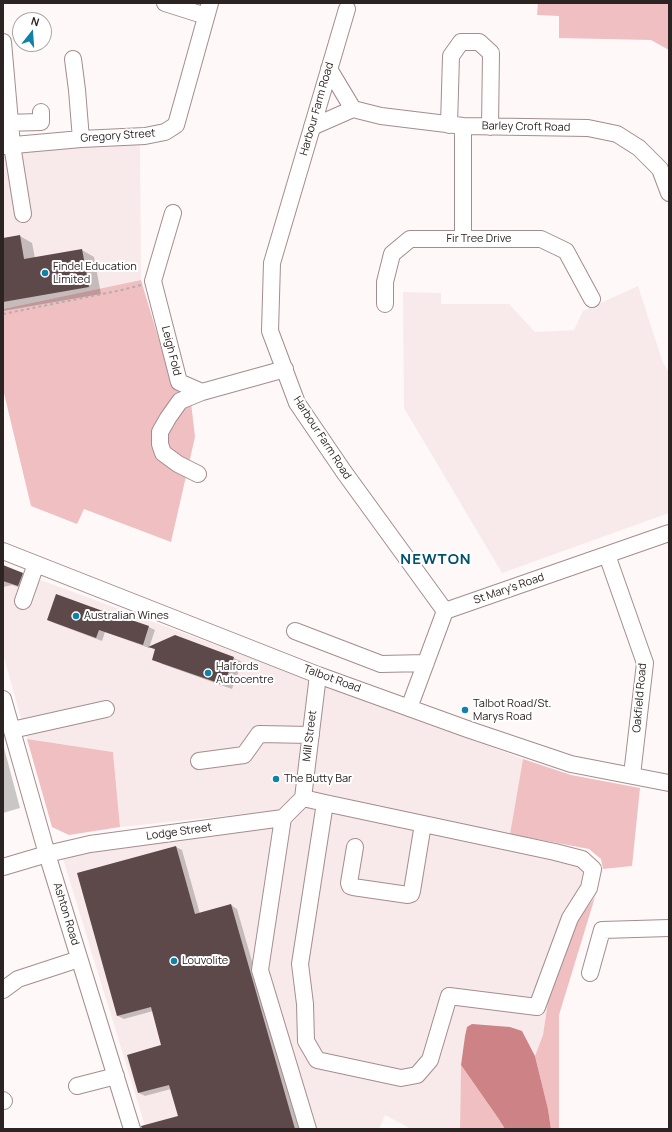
<!DOCTYPE html>
<html>
<head>
<meta charset="utf-8">
<style>
	body { margin:0 }
	#map { position:relative; width:672px; height:1132px; overflow:hidden; background:#fef8f8; font-family:Manrope,sans-serif }
	canvas { display:block }
	.frame { position:absolute; inset:0; border:4px solid #2c2323; pointer-events:none }
	.north { position:absolute; left:12px; top:12px; width:40px; height:40px; box-sizing:border-box; background:#fff; border:1px solid #aba7a7; border-radius:50%; rotate:17deg; font-size:11px; font-weight:700; line-height:16px; text-align:center; color:#2c2323 }
	.north::after { content:''; display:block; margin:auto; width:14px; height:18px; background:#1082a9; clip-path:polygon(50% 0,100% 100%,50% 72%,0 100%) }
</style>
</head>
<body>
<div id="map">
<canvas width="672" height="1132"></canvas>
<div class="frame"></div>
<div class="north">N</div>
</div>
<script>
const context = document.querySelector('canvas').getContext('2d');
context.lineJoin = 'round';
function fill(path, color) { context.fillStyle = color; context.fill(path, 'evenodd'); }
const toPath = rows => new Path2D(rows.map(r => 'M' + r).join(''));
function strokePath(path, color, width, dash) { context.strokeStyle = color; context.lineWidth = width; context.lineCap = dash ? 'butt' : 'round'; context.setLineDash(dash || []); context.stroke(path); }
function drawText(font, color, halo, rows, align = 'center') {
  context.font = font + ' Manrope,sans-serif'; context.lineWidth = 4; context.setLineDash([]); context.textBaseline = 'middle'; context.strokeStyle = halo; context.fillStyle = color; for (const [text, x, y, turn = 0] of rows) {
    context.save(); context.translate(x, y); context.rotate((+turn || 0) * Math.PI / 180); context.textAlign = isNaN(turn) ? turn : align; if (halo) context.strokeText(text, 0, 0); context.fillText(text, 0, 0); context.restore();
  }
}
const built = toPath([
	[140,141,141,280,3,309,3,151],
	[638,286,663,363,669,372,669,513,502,573,404,408,403,292,441,293,441,304,509,304,535,332,574,330,583,311],
	[3,566,523,759,510,834,298,791,282,810,120,827,113,752,27,739,3,654],
	[306,806,603,869,595,897,576,922,548,1001,543,1035,535,1056,522,1031,467,1027,465,1036,461,1065,460,1129,411,1129,385,1115,379,1129,146,1129,63,859,97,851,272,828,290,821]
]);
const green = toPath([
	[538,3,669,3,669,50,651,40,559,38,559,16,537,15],
	[141,280,172,384,190,394,195,437,171,542,84,509,77,524,31,506,3,389,3,309],
	[27,739,113,752,120,827,69,835,52,827],
	[523,759,571,775,640,788,632,866,603,869,601,859,589,849,510,834],
	[595,897,559,1015,559,1129,551,1129,548,1109,535,1056,543,1035,548,1001,576,922],
	[461,1065,498,1118,505,1129,460,1129]
]);
const water = toPath([
	[472,1024,510,1027,522,1031,535,1056,548,1109,551,1129,505,1129,498,1118,461,1065,465,1036,467,1027]
]);
const shadow = toPath([
	[20,236,32,243,35,258,82,250,94,257,101,294,3,311,3,239],
	[3,566,22,574,28,577,24,589,12,585,3,587],
	[112,614,149,627,155,630,149,648,105,632,102,641,54,623,48,620,111,615],
	[175,636,234,658,242,662,232,689,162,664,153,659,156,650,150,647],
	[3,744,20,808,3,813],
	[176,847,182,850,200,914,231,905,237,909,300,1129,154,1129,179,1117,171,1089,145,1096,139,1093,162,1046,153,1011,124,1019,118,1016]
]);
const building = toPath([
	[20,235,24,259,82,249,89,287,3,302,3,238],
	[3,565,23,573,18,586,3,581],
	[56,594,111,614,111,613,149,626,143,645,99,630,96,638,47,620],
	[175,635,234,657,224,685,152,660,155,649,148,647],
	[176,846,195,914,231,904,295,1129,142,1129,141,1126,178,1116,169,1085,138,1093,127,1055,161,1045,151,1007,117,1016,77,873]
]);
const path = toPath([
	[3,314,122,290,141,285]
]);
const minor = toPath([
	[165,3,206,16],
	[347,9,272,263,270,331,297,403,344,472,445,611],
	[3,42,12,145,23,214],
	[73,59,77,90,81,139],
	[353,109,381,116,463,126,588,128,617,134,639,148,660,169,669,193],
	[3,123,41,122,41,112],
	[449,125,451,56,461,42,479,42,491,53,490,127],
	[312,127,353,109,329,69],
	[3,146,81,139,145,136,165,132,176,125,210,3],
	[173,213,153,281,179,382,202,392,285,369],
	[463,239,463,126],
	[385,304,385,282,392,254,410,239,541,239,566,251,592,299],
	[198,474,178,464,163,453,160,444,160,432,168,418,180,401,202,392],
	[3,551,318,675,470,730,571,764,669,783],
	[607,555,645,663,632,775],
	[23,601,36,564],
	[295,631,381,664,426,663],
	[3,699,47,854,132,1129],
	[409,708,445,611,669,533],
	[12,730,106,709],
	[199,761,244,755,259,734,311,735],
	[303,798,325,803,555,852,582,859,593,869,589,888,570,918,537,1007,449,996,430,1060,417,1075,401,1078,317,1060,306,1041,305,1004,300,964,325,803],
	[303,798,318,675],
	[283,818,260,970,308,1129],
	[355,847,349,883,350,886,353,887,408,895,411,894,412,891,423,824],
	[3,867,47,854,90,844,283,818,303,798],
	[590,973,602,930,669,928],
	[3,990,18,979,79,959],
	[77,1086,116,1076],
	[3,1100,4,1101]
]);
const markers = [
	[45,273,4,"#1082a9"],
	[76,616,4,"#1082a9"],
	[208,673,4,"#1082a9"],
	[465,710,4,"#1082a9"],
	[276,779,4,"#1082a9"],
	[174,961,4,"#1082a9"]
];
const streetNames = [
	["Harbour Farm Road",317,109,-74],
	["Barley Croft Road",526,127,1],
	["Gregory Street",118,136,-4],
	["Fir Tree Drive",479,239],
	["Leigh Fold",171,351,76],
	["Harbour Farm Road",322,438,57],
	["St Mary's Road",509,589,-19],
	["Talbot Road",332,679,20],
	["Oakfield Road",640,698,-85],
	["Mill Street",310,736,-83],
	["Lodge Street",179,832,-8],
	["Ashton Road",66,914,73]
];
const poiNames = [
	["Findel Education",53,267],
	["Limited",53,280],
	["Australian Wines",84,616],
	["Halfords",216,667],
	["Autocentre",216,680],
	["Talbot Road/St.",473,704],
	["Marys Road",473,717],
	["The Butty Bar",284,779],
	["Louvolite",182,961]
];
const districtNames = [
	["NEWTON",436,560]
];
fill(built, '#f8eaea');
fill(green, '#f0bfc1');
fill(water, '#cd8386');
fill(shadow, '#0003');
fill(building, '#5d494a');
strokePath(minor, '#a48d8e', 18);
strokePath(path, '#b5adad', 2, [3, 3]);
strokePath(minor, '#fff', 16);
for (const [x, y, r, color] of markers) { const dot = new Path2D(); dot.arc(x, y, r, 0, 2 * Math.PI); context.fillStyle = color; context.fill(dot); strokePath(dot, '#fff', 1.5); }
drawText('11px', '#2c2323', '#fff', streetNames);
drawText('11px', '#2c2323', '#fff', poiNames, 'left');
context.letterSpacing = '1px';
drawText('bold 15px', '#00516c', '#fff', districtNames);
context.letterSpacing = '0px';
</script>
</body>
</html>
